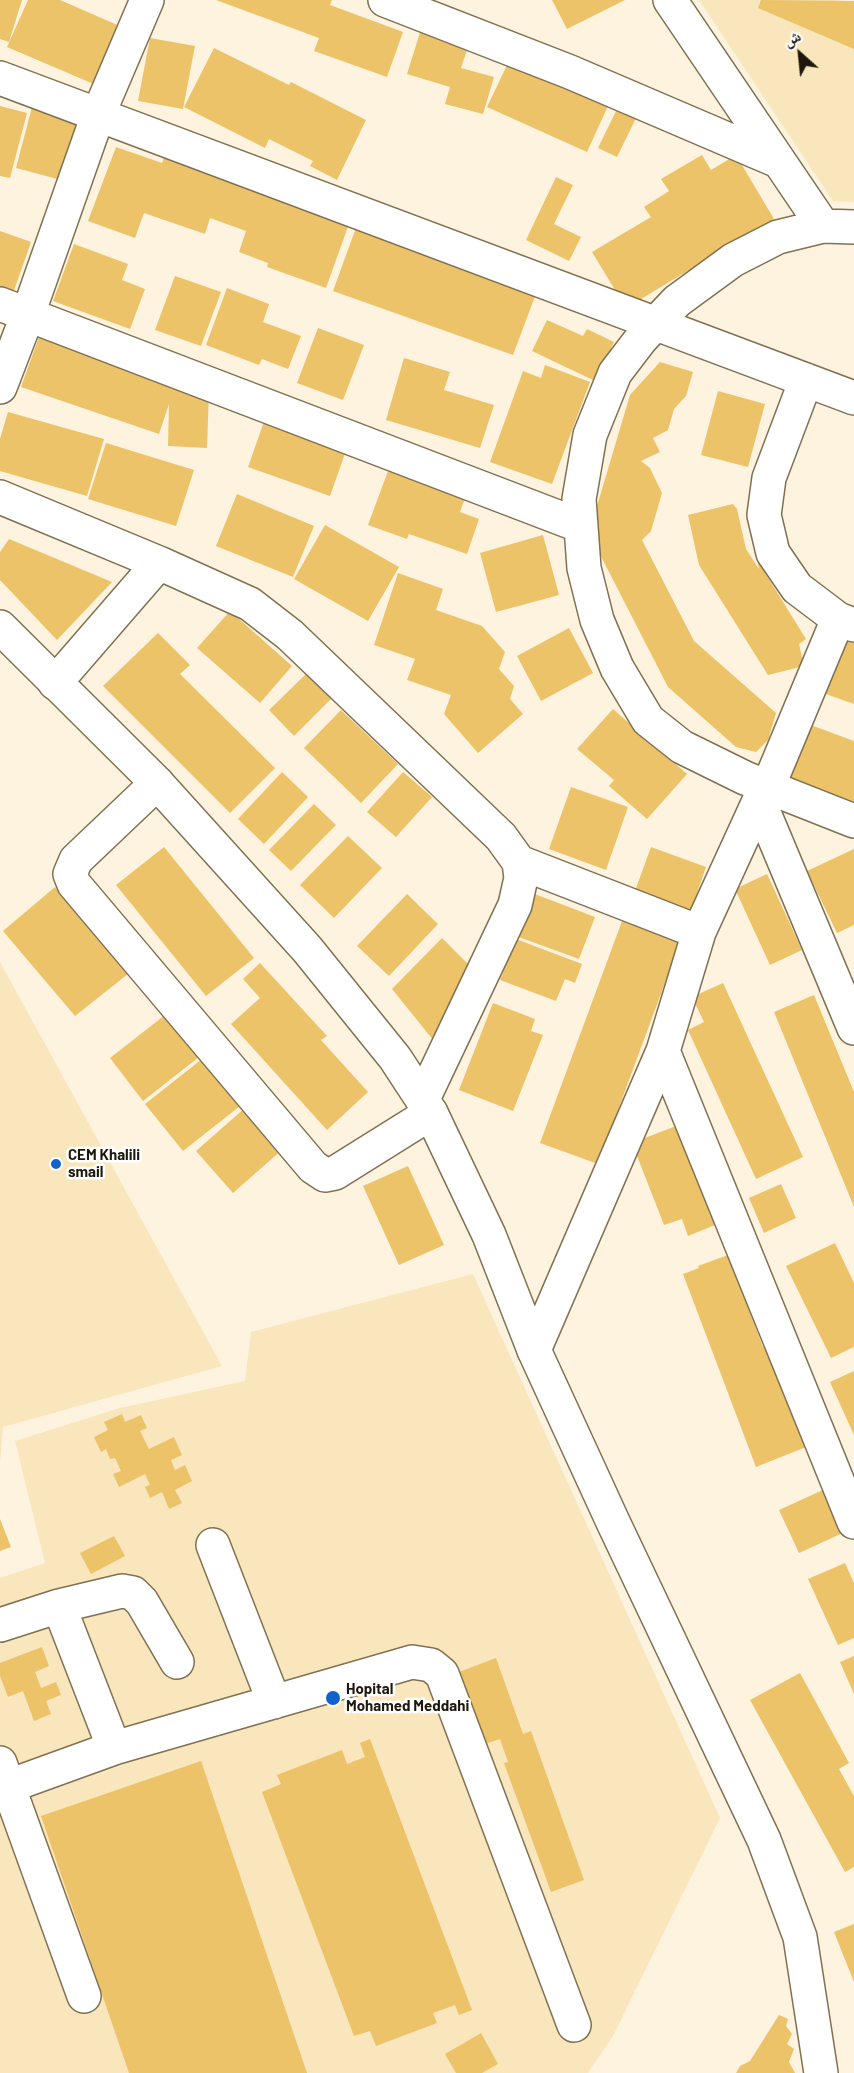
<!DOCTYPE html>
<html>
<head>
<meta charset="utf-8">
<style>
	body { margin:0 }
	#map { position:relative; width:854px; height:2073px; overflow:hidden; background:#fdf3df; font-family:Barlow,"Noto Naskh Arabic",sans-serif }
	canvas { display:block }
	.north { position:absolute; left:770px; top:24px; width:60px; height:60px; -webkit-text-stroke:4px #fff; paint-order:stroke; rotate:333deg; font-size:16px; font-weight:700; line-height:24px; text-align:center; color:#1e180c }
	.north::after { content:''; display:block; margin:auto; width:21px; height:27px; background:#1e180c; clip-path:polygon(50% 0,100% 100%,50% 72%,0 100%) }
</style>
</head>
<body>
<div id="map">
<canvas width="854" height="2073"></canvas>
<div class="north">ش</div>
</div>
<script>
const context = document.querySelector('canvas').getContext('2d');
context.lineJoin = 'round';
function fill(path, color) { context.fillStyle = color; context.fill(path, 'evenodd'); }
const toPath = rows => new Path2D(rows.map(r => 'M' + r).join(''));
function strokePath(path, color, width, dash) { context.strokeStyle = color; context.lineWidth = width; context.lineCap = dash ? 'butt' : 'round'; context.setLineDash(dash || []); context.stroke(path); }
function drawText(font, color, halo, rows, align = 'center') {
  context.font = font + ' Barlow,sans-serif'; context.lineWidth = 5; context.setLineDash([]); context.textBaseline = 'middle'; context.strokeStyle = halo; context.fillStyle = color; for (const [text, x, y, turn = 0] of rows) {
    context.save(); context.translate(x, y); context.rotate((+turn || 0) * Math.PI / 180); context.textAlign = isNaN(turn) ? turn : align; if (halo) context.strokeText(text, 0, 0); context.fillText(text, 0, 0); context.restore();
  }
}
const built = toPath([
	[699,0,838,0,854,6,854,202,833,201],
	[0,962,222,1366,3,1427,0,1462],
	[473,1274,720,1818,613,2036,588,2073,0,2073,0,1578,45,1563,15,1441,120,1408,245,1381,251,1332]
]);
const building = toPath([
	[0,0,22,0,9,42,0,39],
	[28,0,60,0,122,27,96,85,7,47],
	[216,0,332,0,330,5,403,32,387,77,314,51,319,38],
	[552,0,625,0,567,29],
	[761,0,854,1,854,49,758,8],
	[422,26,470,41,461,68,494,77,483,114,445,104,450,87,407,74],
	[150,38,195,46,183,109,138,101],
	[214,48,289,85,291,82,366,120,337,180,310,166,313,161,269,139,265,148,184,107],
	[509,61,608,106,587,152,487,107],
	[619,105,638,114,617,157,598,148],
	[0,106,27,113,10,178,0,176],
	[32,107,82,120,65,181,16,168],
	[116,147,162,163,165,155,350,221,326,288,267,267,268,263,239,252,246,231,210,218,205,234,144,213,135,238,88,221],
	[702,155,711,170,736,155,774,219,626,308,592,252,651,217,644,207,669,191,661,179],
	[556,177,573,185,554,224,581,237,569,261,526,240],
	[357,225,537,291,513,355,333,291],
	[0,231,31,242,11,299,0,295],
	[74,244,128,264,122,280,145,289,130,329,53,301],
	[175,276,221,292,201,346,155,330],
	[227,288,269,304,263,322,301,336,288,369,262,359,259,365,206,345],
	[547,320,583,336,587,329,614,342,595,381,532,351],
	[318,328,364,345,343,400,297,383],
	[39,337,160,379,175,387,174,390,209,391,207,448,168,446,169,404,159,434,21,387],
	[404,358,450,372,444,390,494,405,480,448,386,420],
	[660,362,693,372,686,396,674,409,668,430,653,438,660,452,641,461,650,468,662,493,651,531,642,540,694,641,776,713,768,740,756,752,736,747,668,687,589,533,630,395],
	[545,365,590,382,552,484,490,462,523,371,541,378],
	[718,391,765,404,748,467,701,455],
	[8,412,104,439,87,496,0,471,0,439],
	[266,416,348,445,330,496,248,467],
	[106,443,194,470,176,526,88,499],
	[388,471,465,498,460,512,479,519,467,554,409,534,407,539,368,525],
	[237,494,314,526,293,577,216,546],
	[733,504,737,509,746,549,759,569,757,560,806,639,799,644,804,666,768,675,699,565,688,515],
	[325,525,399,567,368,621,294,579],
	[543,535,559,595,496,612,480,553],
	[9,539,112,582,57,640,0,580,0,552],
	[398,573,443,589,436,610,482,626,505,652,499,669,514,686,510,699,523,714,478,753,444,714,451,695,407,680,415,659,374,645],
	[230,611,292,666,260,703,197,648],
	[569,628,593,673,541,701,517,656],
	[158,633,190,665,180,674,275,768,230,813,103,686],
	[842,634,854,638,854,704,820,692],
	[306,674,331,699,294,736,269,710],
	[613,709,687,774,647,819,609,786,614,780,577,749],
	[341,710,398,764,361,803,304,748],
	[808,724,854,741,854,806,786,780],
	[282,772,308,797,264,844,238,819],
	[403,772,432,797,396,837,367,812],
	[571,787,628,807,606,870,549,849],
	[314,804,336,825,291,871,269,850],
	[348,836,382,868,334,918,300,885],
	[164,847,254,958,206,996,116,885],
	[651,847,706,867,691,911,635,891],
	[854,849,854,925,837,933,807,871],
	[767,874,802,950,770,965,735,889],
	[55,887,128,974,75,1016,3,931],
	[532,893,595,917,579,959,516,936],
	[407,894,438,924,389,976,357,946],
	[625,913,683,934,598,1164,540,1143],
	[442,938,475,971,438,1046,392,989],
	[516,939,582,964,575,983,565,979,556,1001,500,980],
	[260,963,327,1036,321,1040,368,1092,327,1130,231,1024,260,998,243,979],
	[723,983,803,1157,756,1179,688,1030,704,1022,692,997],
	[814,995,854,1092,854,1207,774,1012],
	[493,1003,535,1019,531,1031,543,1035,513,1111,459,1090],
	[165,1015,199,1057,143,1101,110,1058],
	[202,1059,240,1106,183,1151,145,1104],
	[246,1107,283,1149,233,1193,196,1151],
	[676,1126,715,1225,688,1236,682,1219,664,1225,632,1143],
	[408,1166,444,1245,399,1265,363,1186],
	[781,1184,796,1218,764,1233,749,1198],
	[835,1243,854,1283,854,1347,831,1358,786,1266],
	[728,1255,763,1347,767,1346,806,1447,756,1467,683,1274,699,1268,698,1266],
	[854,1371,854,1435,830,1382],
	[122,1414,125,1422,141,1415,147,1428,140,1431,149,1449,174,1437,182,1455,171,1460,175,1470,185,1465,192,1481,175,1490,182,1503,169,1509,162,1492,150,1498,145,1487,150,1485,145,1474,119,1487,113,1474,121,1471,115,1458,110,1459,106,1449,101,1452,94,1437,108,1430,104,1422],
	[825,1489,845,1532,799,1553,779,1510],
	[0,1519,11,1547,0,1551],
	[114,1536,125,1556,91,1574,80,1553],
	[845,1563,854,1583,854,1638,838,1645,808,1579],
	[42,1647,49,1666,35,1672,41,1688,56,1682,61,1695,46,1701,51,1714,34,1721,23,1691,8,1697,0,1676,0,1663],
	[854,1656,854,1694,840,1662],
	[496,1658,523,1734,531,1731,584,1880,551,1892,504,1763,508,1762,500,1739,485,1744,459,1672],
	[800,1673,849,1763,839,1769,854,1796,854,1867,845,1872,750,1700],
	[370,1739,472,2010,459,2015,455,2005,433,2013,437,2023,376,2046,370,2031,354,2036,262,1792,281,1784,277,1775,342,1750,347,1764,365,1757,360,1743],
	[201,1761,307,2073,129,2073,41,1816],
	[854,1924,854,1982,834,1932],
	[779,2015,788,2019,786,2026,792,2034,787,2044,794,2049,789,2062,795,2073,736,2073,740,2066,750,2061],
	[481,2033,498,2064,482,2073,456,2073,445,2054]
]);
const minor = toPath([
	[385,0,570,72,778,161],
	[670,0,823,226],
	[0,78,854,398],
	[854,227,823,226,778,237,733,260,677,301,641,339,615,373,590,435,579,499,584,568,597,620,617,668,648,720,682,747,745,778,854,821],
	[0,304,581,526],
	[806,380,769,478,764,515,773,553,797,588,838,619,854,625],
	[0,387,28,314,98,115,147,0],
	[0,497,159,563,250,604,290,635,501,837,519,862,521,878,515,905,423,1099],
	[55,683,159,563],
	[157,783,76,860,70,874,74,884,313,1167,325,1175,335,1173,431,1113],
	[759,801,854,1028],
	[519,862,699,932],
	[663,1051,854,1522],
	[534,1350,663,1051,699,932,759,801,768,787,838,619],
	[213,1545,274,1702],
	[59,1606,122,1591,133,1593,142,1602,177,1662],
	[0,1625,59,1606,114,1748],
	[0,1763,84,1996],
	[9,1786,114,1748,412,1662,431,1665,442,1674,574,2025]
]);
const major = toPath([
	[0,627,157,783,307,949,395,1058,431,1113,489,1235,534,1350,613,1522,764,1840,800,1937,821,2073]
]);
const markers = [
	[56,1164,6,"#1262cc"],
	[333,1698,8,"#1262cc"]
];
const poiNames = [
	["CEM Khalili",68,1155],
	["smail",68,1172],
	["Hopital",346,1689],
	["Mohamed Meddahi",346,1706]
];
fill(built, '#f9e6bc');
fill(building, '#ecc368');
strokePath(minor, '#807152', 36);
strokePath(major, '#807152', 36);
strokePath(minor, '#fff', 33);
strokePath(major, '#fff', 33);
for (const [x, y, r, color] of markers) { const dot = new Path2D(); dot.arc(x, y, r, 0, 2 * Math.PI); context.fillStyle = color; context.fill(dot); strokePath(dot, '#fff', 2); }
drawText('bold 15px', '#1e180c', '#fff', poiNames, 'left');
</script>
</body>
</html>
